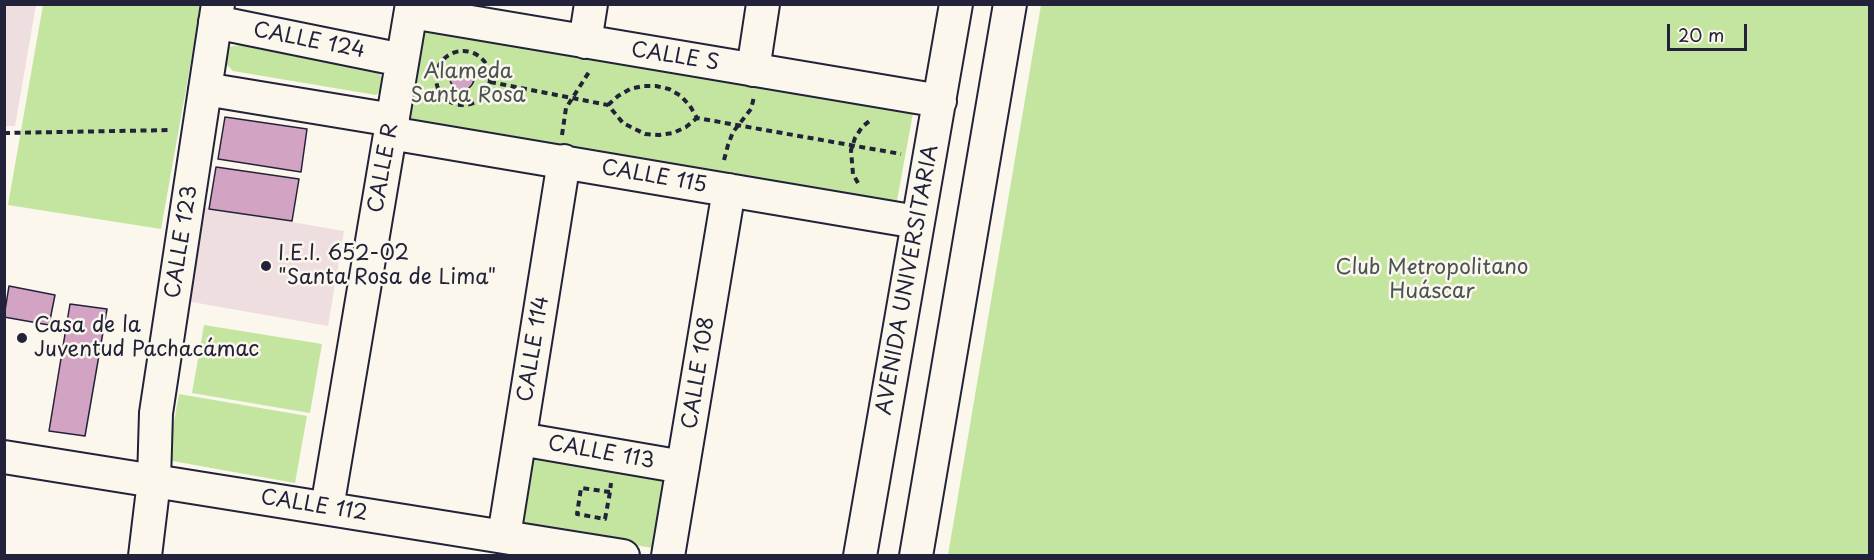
<!DOCTYPE html>
<html>
<head>
<meta charset="utf-8">
<style>
	body { margin:0 }
	#map { position:relative; width:1874px; height:560px; overflow:hidden; background:#fbf7ec; font-family:"Playpen Sans",sans-serif }
	canvas { display:block }
	.frame { position:absolute; inset:0; border:6px solid #22223b; pointer-events:none }
	.scale { position:absolute; left:1667px; top:24px; width:80px; height:27px; box-sizing:border-box; border:3px solid #22223b; border-top:0; padding-left:8px; font-size:18px; line-height:21px; white-space:nowrap; color:#22223b; -webkit-text-stroke:4px #fbf7ec; paint-order:stroke }
</style>
</head>
<body>
<div id="map">
<canvas width="1874" height="560"></canvas>
<div class="frame"></div>
<div class="scale">20 m</div>
</div>
<script>
const context = document.querySelector('canvas').getContext('2d');
context.lineJoin = 'round';
function fill(path, color) { context.fillStyle = color; context.fill(path, 'evenodd'); }
const toPath = rows => new Path2D(rows.map(r => 'M' + r).join(''));
function strokePath(path, color, width, dash) { context.strokeStyle = color; context.lineWidth = width; context.lineCap = dash ? 'butt' : 'round'; context.setLineDash(dash || []); context.stroke(path); }
function drawText(font, color, halo, rows, align = 'center') {
  context.font = font + ' "Playpen Sans",sans-serif'; context.lineWidth = 5; context.setLineDash([]); context.textBaseline = 'middle'; context.strokeStyle = halo; context.fillStyle = color; for (const [text, x, y, turn = 0] of rows) {
    context.save(); context.translate(x, y); context.rotate((+turn || 0) * Math.PI / 180); context.textAlign = isNaN(turn) ? turn : align; if (halo) context.strokeText(text, 0, 0); context.fillText(text, 0, 0); context.restore();
  }
}
const built = toPath([
	[5,5,36,5,15,126,5,126],
	[204,207,344,231,328,326,186,301]
]);
const green = toPath([
	[43,5,201,5,161,229,8,205],
	[1041,5,1869,5,1869,555,948,555],
	[421,27,913,113,896,206,404,121],
	[240,45,376,70,381,76,383,82,380,92,376,95,233,71,222,60,223,53,228,47],
	[204,325,322,344,310,413,192,393],
	[179,394,307,416,295,483,167,460],
	[525,451,670,476,659,549,512,525]
]);
const building = toPath([
	'450 78a12 12 0 1 1 24 0a12 12 0 1 1-24 0Z',
	[225,117,307,129,301,172,218,159,225,117],
	[216,167,299,179,292,221,209,209,216,167],
	[9,286,55,295,49,325,4,317,9,286],
	[70,304,107,309,85,436,49,431,70,304]
]);
const path = toPath([
	'436 78a27 27 0 1 1 54 0a27 27 0 1 1-54 0Z',
	[490,82,608,105,623,123,645,134,659,135,673,133,686,127,697,118],
	[608,105,618,96,630,89,643,86,656,86,669,89,681,96,690,106,697,118,901,154],
	[4,133,172,130],
	[562,135,566,108,589,72],
	[724,160,728,145,733,132,751,109,754,97],
	[858,183,853,174,851,150,855,138,862,127,872,119],
	[610,492,581,488,577,514,605,519,610,492,611,483]
]);
const minor = toPath([
	[411,12,940,101],
	[215,22,402,60],
	[585,42,591,4],
	[753,70,763,4],
	[205,89,393,120],
	[390,133,917,222],
	[520,439,683,467],
	[4,457,623,556],
	[327,508,412,4],
	[504,536,564,161],
	[145,556,154,481,156,413,218,4],
	[668,556,729,190],
	[860,556,956,4],
	[916,556,1010,4]
]);
const markers = [
	[266,266,6,"#22223b"],
	[22,338,6,"#22223b"]
];
const streetNames = [
	["CALLE 124",309,41,11],
	["CALLE S",675,57,9],
	["CALLE R",384,168,-80],
	["CALLE 115",654,177,10],
	["CALLE 123",182,242,-81],
	["AVENIDA UNIVERSITARIA",908,280,-80],
	["CALLE 114",534,349,-81],
	["CALLE 108",699,373,-81],
	["CALLE 113",601,453,10],
	["CALLE 112",314,506,9]
];
const parkNames = [
	["Alameda",468,72],
	["Santa Rosa",468,96],
	["Club Metropolitano",1432,268],
	["Huáscar",1432,292]
];
const poiNames = [
	["I.E.I. 652-02",278,254],
	["\"Santa Rosa de Lima\"",278,278],
	["Casa de la",34,326],
	["Juventud Pachacámac",34,350]
];
fill(built, '#efdee0');
fill(green, '#c3e59f');
fill(building, '#d2a3c3');
strokePath(building, '#22223b', 1.5);
strokePath(minor, '#22223b', 36);
strokePath(path, '#22223b', 4, [6, 4.5]);
strokePath(minor, '#fbf7ec', 32);
for (const [x, y, r, color] of markers) { const dot = new Path2D(); dot.arc(x, y, r, 0, 2 * Math.PI); context.fillStyle = color; context.fill(dot); strokePath(dot, '#fbf7ec', 2); }
drawText('21px', '#22223b', '#fbf7ec', streetNames);
drawText('21px', '#4a5354', '#fbf7ec', parkNames);
drawText('21px', '#22223b', '#fbf7ec', poiNames, 'left');
</script>
</body>
</html>
